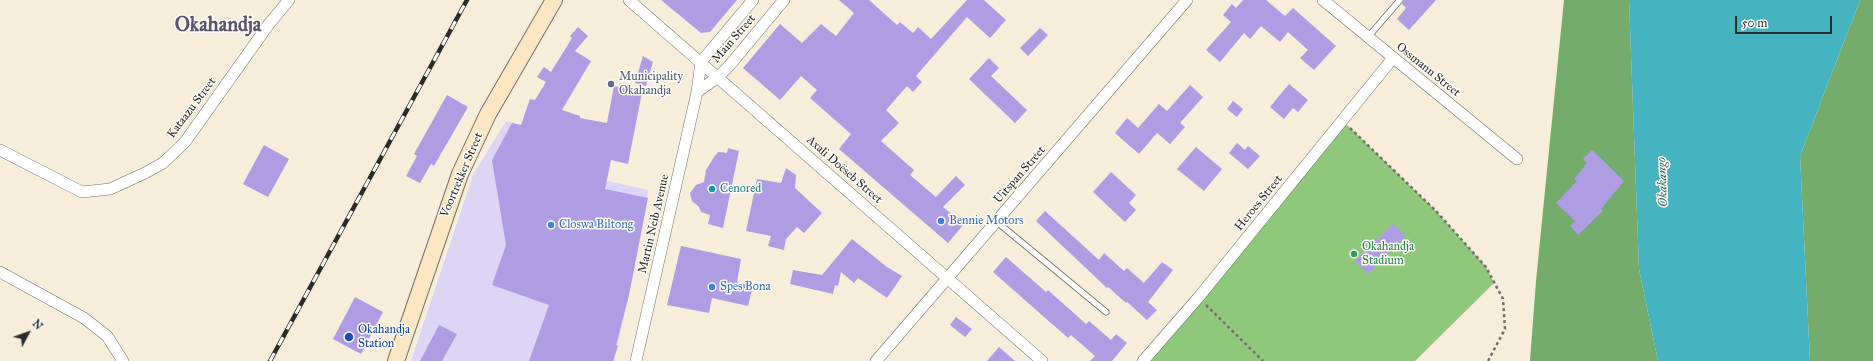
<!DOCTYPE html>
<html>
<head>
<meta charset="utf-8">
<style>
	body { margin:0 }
	#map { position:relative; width:1873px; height:361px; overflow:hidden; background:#f6edda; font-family:"IM FELL Great Primer",serif }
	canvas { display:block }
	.north { position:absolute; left:8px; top:313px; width:40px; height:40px; -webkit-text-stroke:3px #fdfcf7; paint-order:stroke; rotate:49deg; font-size:11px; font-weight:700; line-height:16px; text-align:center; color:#2b2b2b }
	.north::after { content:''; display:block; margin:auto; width:14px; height:18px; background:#2b2b2b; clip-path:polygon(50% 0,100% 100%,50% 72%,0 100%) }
	.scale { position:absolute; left:1735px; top:16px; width:97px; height:18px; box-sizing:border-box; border:2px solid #2b2b2b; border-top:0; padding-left:5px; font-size:12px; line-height:14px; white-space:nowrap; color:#2b2b2b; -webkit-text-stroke:3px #fdfcf7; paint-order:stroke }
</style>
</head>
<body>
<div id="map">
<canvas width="1873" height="361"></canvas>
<div class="north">N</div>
<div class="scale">50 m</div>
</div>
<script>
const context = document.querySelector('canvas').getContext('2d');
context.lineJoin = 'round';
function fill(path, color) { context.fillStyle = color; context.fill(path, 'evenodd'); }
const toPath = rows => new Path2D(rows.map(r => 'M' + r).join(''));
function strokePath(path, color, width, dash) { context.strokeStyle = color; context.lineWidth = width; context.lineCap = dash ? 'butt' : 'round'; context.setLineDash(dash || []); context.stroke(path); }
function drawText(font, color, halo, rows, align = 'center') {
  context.font = font + ' "IM FELL Great Primer",serif'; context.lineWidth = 3; context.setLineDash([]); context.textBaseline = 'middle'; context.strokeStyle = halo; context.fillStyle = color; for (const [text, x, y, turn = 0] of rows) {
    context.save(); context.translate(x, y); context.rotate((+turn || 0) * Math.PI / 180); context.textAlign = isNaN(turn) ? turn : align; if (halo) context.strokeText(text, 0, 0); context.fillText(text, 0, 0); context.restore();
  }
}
const built = toPath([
	[506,121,598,147,594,166,609,170,607,181,648,190,629,295,614,361,411,361,473,175]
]);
const green = toPath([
	[1343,121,1436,211,1486,267,1494,283,1415,361,1143,361]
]);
const forest = toPath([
	[1564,0,1629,0,1639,269,1658,361,1530,361,1536,281],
	[1860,0,1873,0,1873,361,1810,361,1800,156]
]);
const water = toPath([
	[1629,0,1860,0,1800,156,1810,361,1658,361,1639,269]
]);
const building = toPath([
	[661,0,737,0,710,32,701,33],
	[839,0,869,0,897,25,900,22,913,33,918,27,931,39,967,0,984,0,1006,20,990,38,967,17,916,76,922,82,913,92,907,86,886,110,899,123,881,141,914,170,910,175,936,197,956,176,965,185,943,207,964,224,948,243,839,149,851,134,810,98,817,90,801,76,780,100,743,68,780,24,802,43,821,24,836,36,854,13],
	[1243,0,1266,0,1285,16,1293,8,1336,46,1314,70,1300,58,1308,50,1288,32,1280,42,1261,26,1250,39,1244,33,1220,62,1206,50,1231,22,1223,15,1232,4,1236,8],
	[1404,0,1436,0,1409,30,1397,19,1406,8,1402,4],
	[578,27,588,36,575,51,591,61,562,110,580,116,580,118,607,123,614,86,642,92,628,164,611,160,605,189,648,198,629,295,616,345,618,346,613,361,529,361,549,305,492,285,506,245,492,160,512,123,521,125,530,99,535,100,546,82,537,77,544,67,551,72,572,38,570,36],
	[1040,28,1048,35,1028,56,1020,48],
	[643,56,653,62,646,86,635,83],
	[989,58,999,68,991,76,1027,110,1015,123,969,79],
	[1289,84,1308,100,1298,112,1293,108,1284,119,1270,107],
	[1190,85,1203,97,1180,123,1185,127,1170,144,1157,133,1139,154,1115,133,1127,118,1138,128,1159,104,1167,111],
	[447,95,468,107,434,166,431,164,420,183,406,176,417,156,414,154],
	[1233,101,1243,109,1237,117,1227,109],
	[1237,143,1245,150,1248,146,1260,156,1248,169,1229,153],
	[264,145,289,159,268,197,243,184],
	[1196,147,1222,169,1204,191,1177,169],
	[728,148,739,151,723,228,708,224,710,215,701,212,699,207,692,201,690,193,696,185,704,182,706,170,714,157,718,152,727,153],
	[1592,150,1624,181,1601,209,1603,211,1578,235,1570,226,1575,221,1556,203,1577,181,1574,179,1587,163,1583,159],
	[786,168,796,175,795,188,822,213,804,233,797,227,786,239,784,250,768,246,771,236,746,231,757,179,781,183],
	[1111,172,1136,195,1129,203,1136,210,1125,222,1093,192],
	[1045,211,1099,260,1104,253,1124,271,1127,268,1144,283,1162,262,1173,270,1148,302,1157,310,1147,320,1127,302,1126,303,1108,287,1107,288,1036,221],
	[1393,224,1406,236,1368,274,1355,261],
	[852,239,887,267,902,276,887,298,858,278,854,283,841,272,838,286,835,285,833,294,790,284,793,270,822,275],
	[681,246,741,259,737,282,753,286,748,306,712,298,709,313,667,305],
	[1006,257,1046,292,1048,290,1086,324,1089,321,1111,340,1116,334,1127,343,1112,361,1090,361,1095,356,1071,335,1068,338,993,272],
	[355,297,383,312,361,354,333,339],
	[956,317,972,329,965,337,950,325],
	[439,325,457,334,442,361,420,361],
	[999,347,1015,361,987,361]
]);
const path = toPath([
	[1350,128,1436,211,1486,267,1503,299,1505,329,1488,361],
	[1206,305,1263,361]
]);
const lane = toPath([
	[1368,37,1400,0],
	[997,222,1106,312]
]);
const street = toPath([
	[629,0,1042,361],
	[1323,0,1517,159],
	[697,92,718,77,729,66,784,0],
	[0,150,82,192,110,189,145,173,163,163,185,142,269,24,289,0],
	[0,272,84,318,107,336,123,361],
	[636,361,697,92,701,62,753,0],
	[876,361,1187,0],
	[1143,361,1198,298,1393,58]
]);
const secondary = toPath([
	[396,361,460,174,488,114,554,0]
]);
const rail = toPath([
	[270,361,467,0]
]);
const markers = [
	[611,84,4,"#5c6f8a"],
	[712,189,4,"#0f9aa8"],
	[941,221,4,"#3f7fe0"],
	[551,225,4,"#3f7fe0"],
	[1354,254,4,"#2e9e5b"],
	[712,287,4,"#3f7fe0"],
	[349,337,5,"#1a4fb4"]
];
const streetNames = [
	["Main Street",734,39,-49],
	["Ossmann Street",1428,70,39],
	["Kataazu Street",192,108,-53],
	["Axali Doëseb Street",844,170,41],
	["Voortrekker Street",462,175,-67],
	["Uitspan Street",1020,175,-49],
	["Heroes Street",1259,203,-51],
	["Martin Neib Avenue",654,224,-77]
];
const serviceNames = [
	["Municipality",619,77],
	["Okahandja",619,91]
];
const cultureNames = [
	["Cenored",720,189]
];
const shopNames = [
	["Bennie Motors",949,221],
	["Closwa Biltong",559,225],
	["Spes Bona",720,287]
];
const leisureNames = [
	["Okahandja",1362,247],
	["Stadium",1362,261]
];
const transitNames = [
	["Okahandja",358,330],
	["Station",358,344]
];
const waterNames = [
	["Okakango",1663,182,-92]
];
const townNames = [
	["Okahandja",218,26]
];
fill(built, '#dcd5f6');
fill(green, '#8fc87b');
fill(forest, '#73ac6b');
fill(water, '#45b3c0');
fill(building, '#ae9de3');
strokePath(lane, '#726f68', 7);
strokePath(street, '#726f68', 12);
strokePath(secondary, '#726f68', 18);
strokePath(path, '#726f68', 2.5, [3, 3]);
strokePath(lane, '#fff', 5.5);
strokePath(street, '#fff', 11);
strokePath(secondary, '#fbe6c4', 16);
strokePath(rail, '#2b2b2b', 4.5);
strokePath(rail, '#fdfcf7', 3, [9]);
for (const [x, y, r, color] of markers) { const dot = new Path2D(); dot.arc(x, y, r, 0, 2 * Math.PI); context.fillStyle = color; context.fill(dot); strokePath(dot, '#fdfcf7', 1.5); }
drawText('12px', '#2b2b2b', '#fdfcf7', streetNames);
drawText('12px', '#4e5e75', '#fdfcf7', serviceNames, 'left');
drawText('12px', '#0d838f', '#fdfcf7', cultureNames, 'left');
drawText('12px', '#366cbe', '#fdfcf7', shopNames, 'left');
drawText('12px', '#27864d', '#fdfcf7', leisureNames, 'left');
drawText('12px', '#164399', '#fdfcf7', transitNames, 'left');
drawText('italic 13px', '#356167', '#fdfcf7', waterNames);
drawText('bold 20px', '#59536b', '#fdfcf7', townNames);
</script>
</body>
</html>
